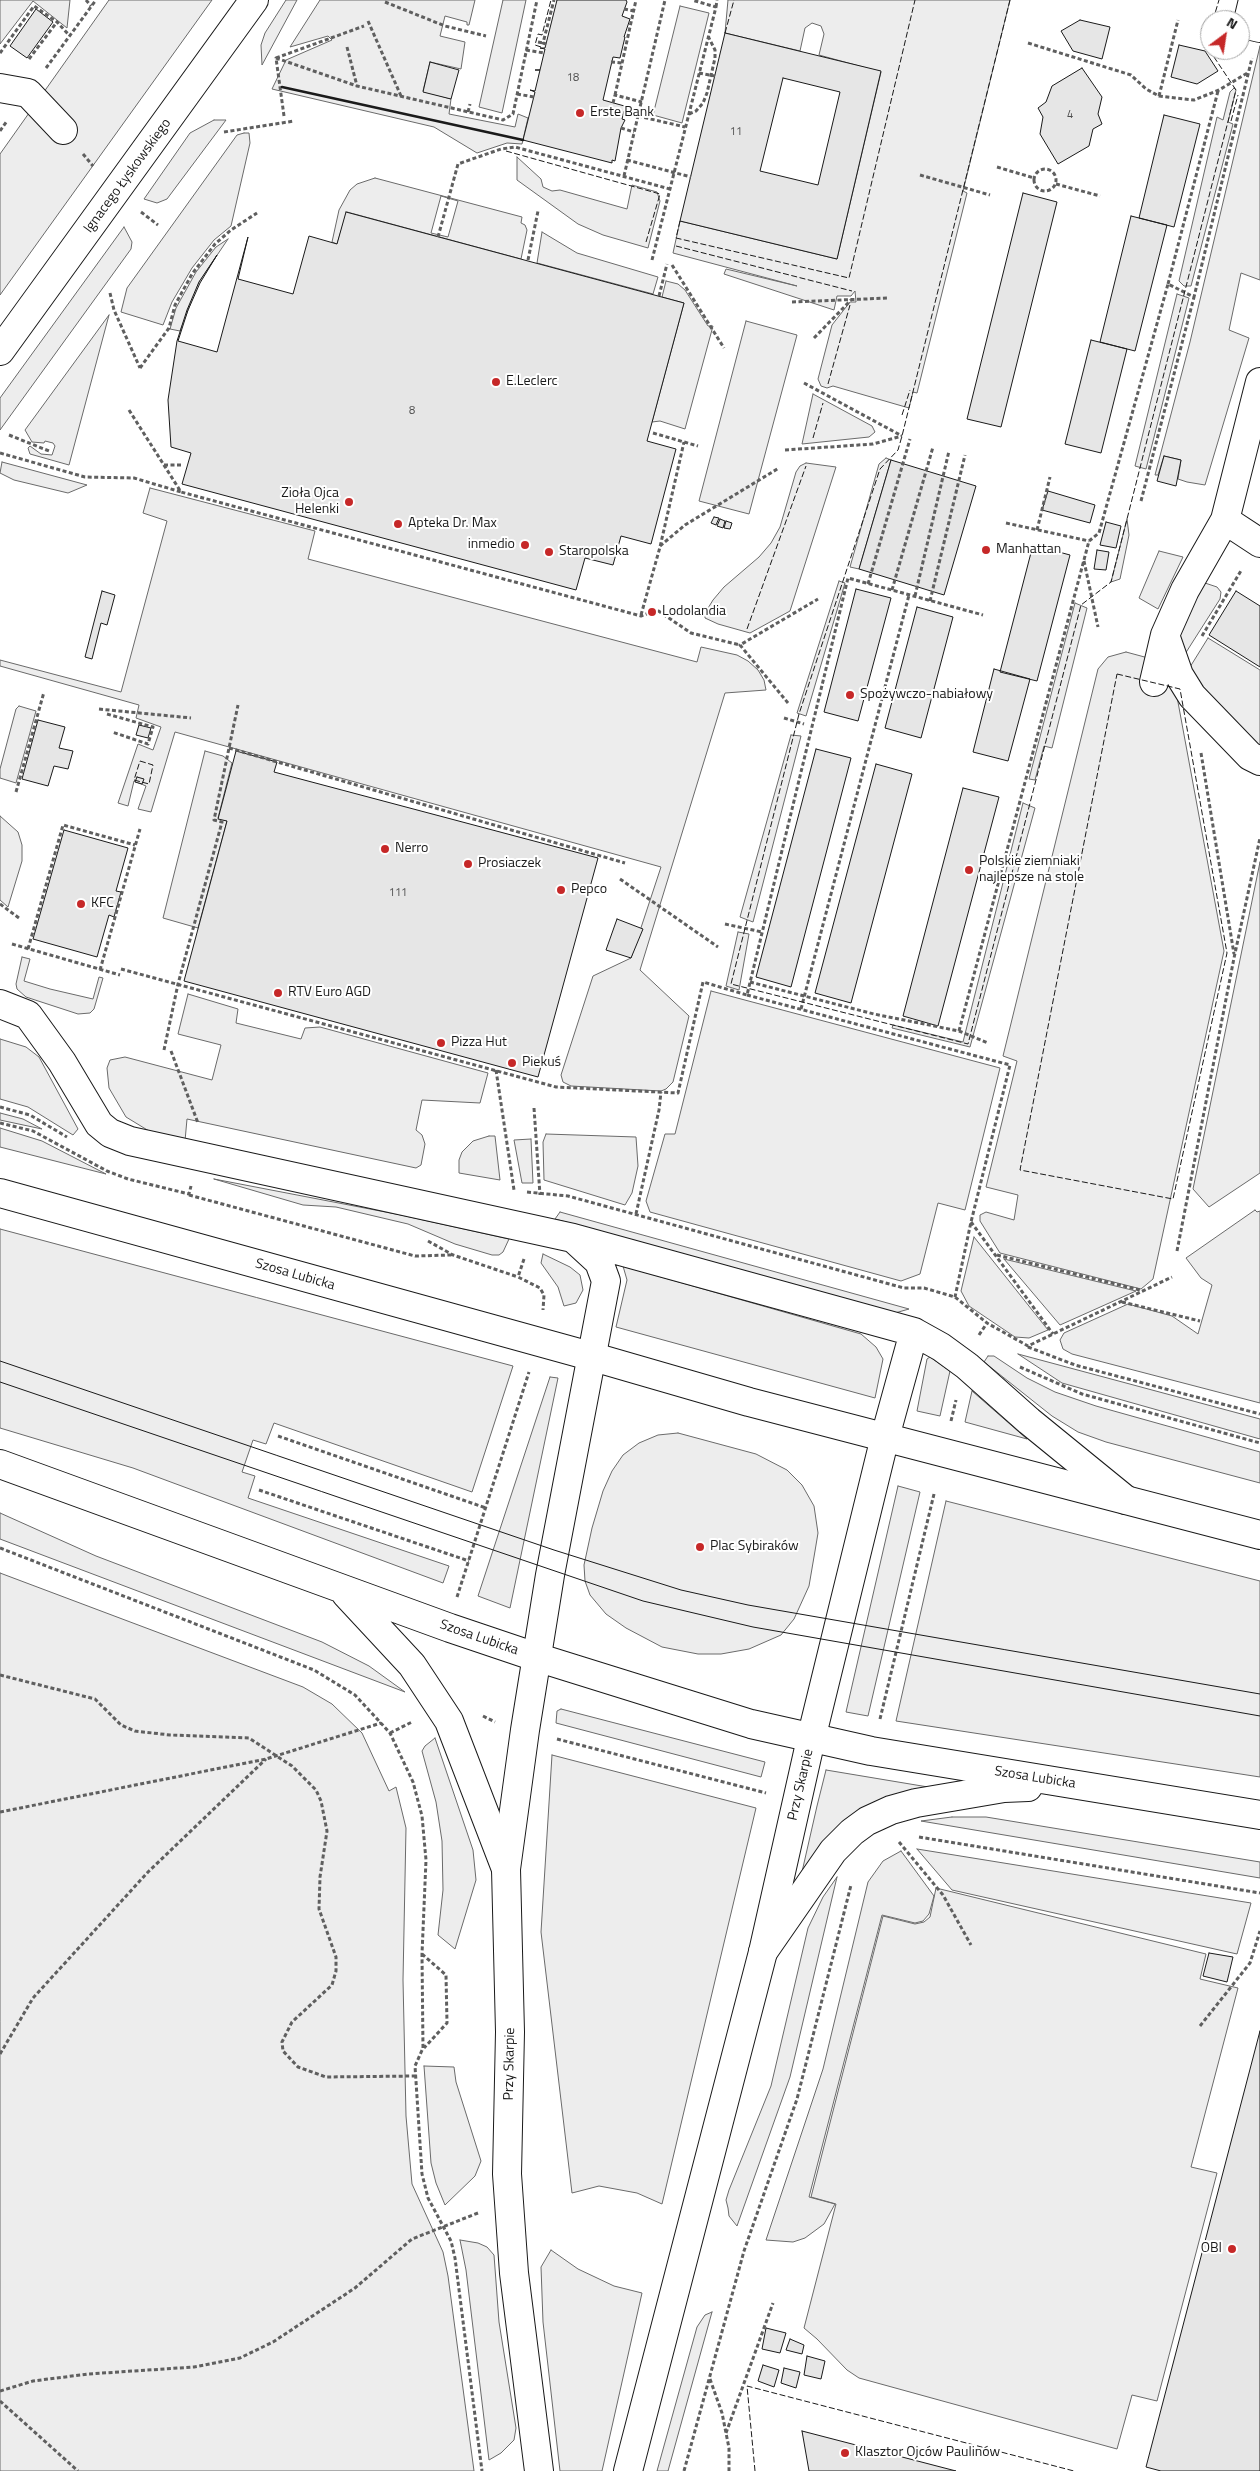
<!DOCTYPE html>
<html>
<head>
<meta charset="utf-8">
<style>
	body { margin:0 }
	#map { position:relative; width:1260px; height:2471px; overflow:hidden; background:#fff; font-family:"Titillium Web",sans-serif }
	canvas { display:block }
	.north { position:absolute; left:1200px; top:10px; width:50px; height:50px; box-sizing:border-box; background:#fff; border:1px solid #a3a3a3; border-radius:50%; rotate:31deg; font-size:14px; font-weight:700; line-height:20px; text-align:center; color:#1a1a1a }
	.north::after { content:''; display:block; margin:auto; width:18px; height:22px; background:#c62828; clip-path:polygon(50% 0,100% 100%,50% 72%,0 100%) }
</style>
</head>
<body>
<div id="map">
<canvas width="1260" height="2471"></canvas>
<div class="north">N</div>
</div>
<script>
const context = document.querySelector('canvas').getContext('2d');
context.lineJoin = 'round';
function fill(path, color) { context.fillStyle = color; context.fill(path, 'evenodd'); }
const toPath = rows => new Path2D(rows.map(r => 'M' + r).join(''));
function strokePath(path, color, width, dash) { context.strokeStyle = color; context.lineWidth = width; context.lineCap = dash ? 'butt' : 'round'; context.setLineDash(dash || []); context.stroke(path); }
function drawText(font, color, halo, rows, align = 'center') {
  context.font = font + ' "Titillium Web",sans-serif'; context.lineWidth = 4; context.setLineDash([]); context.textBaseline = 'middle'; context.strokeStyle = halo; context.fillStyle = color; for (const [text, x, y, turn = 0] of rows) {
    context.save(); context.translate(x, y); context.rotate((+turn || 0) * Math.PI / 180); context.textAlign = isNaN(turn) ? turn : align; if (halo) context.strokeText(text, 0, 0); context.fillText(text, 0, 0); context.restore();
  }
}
const built = toPath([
	[0,0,70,0,67,28,33,1,0,44,0,0],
	[109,0,212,0,0,295,0,154,109,0],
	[286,0,297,0,262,65,261,45,265,33,286,0],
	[320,0,475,0,469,25,467,25,467,22,445,16,440,36,465,42,461,69,430,62,423,91,451,99,449,114,515,127,518,114,528,118,522,144,507,143,477,153,434,127,272,89,286,60,332,40,328,36,290,47,320,0],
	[503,0,526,0,502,113,479,107,503,0],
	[728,0,1010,0,963,191,967,193,917,393,913,392,909,408,833,386,827,388,821,386,818,379,832,325,850,302,856,302,855,291,851,296,837,296,834,310,724,274,726,269,797,286,673,253,680,221,837,259,881,72,819,55,824,34,821,26,812,23,805,28,800,51,725,33,728,0],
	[680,6,709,13,682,123,653,115,680,6],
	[1260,46,1260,280,1241,273,1229,330,1249,338,1205,485,1187,482,1178,479,1181,460,1164,456,1158,475,1155,475,1190,342,1260,46],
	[1234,88,1236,90,1228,122,1233,124,1191,286,1184,286,1179,281,1217,117,1223,120,1230,92,1234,88],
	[214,120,226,120,167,199,157,203,144,199,190,133,214,120],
	[244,133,249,133,250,143,231,226,214,240,192,268,172,302,163,325,121,312,127,288,237,135,244,133],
	[517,157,541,179,543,187,552,191,560,190,627,209,632,185,657,192,660,201,648,248,603,235,578,224,517,180,517,157],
	[375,178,522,217,521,223,525,225,527,230,521,259,347,212,337,244,332,242,339,210,350,190,357,184,375,178],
	[441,196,458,201,448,237,431,233,441,196],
	[124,227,132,242,131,249,0,430,0,398,124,227],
	[542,232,577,253,658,277,653,294,537,263,542,232],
	[228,239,199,282,180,331,170,329,176,308,196,272,216,247,228,239],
	[666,281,678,284,685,290,708,326,713,326,685,429,660,421,652,422,684,303,662,297,666,281],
	[1177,294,1189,298,1146,469,1135,466,1177,294],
	[109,315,69,465,30,454,28,448,30,446,41,454,52,455,55,446,53,443,45,441,44,443,32,442,25,430,109,315],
	[746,321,797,335,749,514,699,501,746,321],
	[813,394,872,426,875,432,869,437,802,444,813,394],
	[886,458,891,460,859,569,850,567,879,464,886,458],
	[2,462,87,485,68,493,14,480,0,473,2,462],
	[806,463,836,467,790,611,750,633,718,624,705,618,705,613,713,600,724,587,759,557,771,543,780,527,796,472,800,466,806,463],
	[150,488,315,531,308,559,697,662,701,647,737,655,748,661,758,670,764,680,766,690,725,693,640,970,689,1016,673,1082,666,1089,661,1091,571,1086,563,1082,561,1075,593,976,631,958,661,867,175,732,151,812,138,809,146,786,134,781,128,806,118,803,138,744,153,750,161,727,136,718,139,705,0,666,0,660,121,692,167,521,143,513,150,488],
	[1127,519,1129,535,1120,579,1111,582,1127,519],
	[1159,551,1183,557,1158,609,1139,598,1159,551],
	[839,581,845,583,806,716,797,713,839,581],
	[1205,583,1217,587,1221,592,1220,599,1185,654,1171,645,1193,590,1205,583],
	[1075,603,1087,608,1052,748,1044,746,1035,780,1029,779,1075,603],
	[1208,638,1260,670,1260,750,1202,698,1190,667,1208,638],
	[1126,652,1152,659,1154,682,1175,686,1224,951,1153,1279,1141,1289,1000,1253,980,1221,980,1215,986,1212,1014,1220,1018,1195,986,1187,1017,1061,1003,1056,1098,669,1108,657,1126,652],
	[19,706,36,711,16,783,0,778,0,769,16,709,19,706],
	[791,735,801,736,753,922,740,917,791,735],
	[205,751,223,756,232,763,218,818,227,821,198,928,163,918,205,751],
	[1023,803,1035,808,970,1047,892,1028,893,1025,963,1042,1023,803],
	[0,816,18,832,22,845,22,861,8,907,0,900,0,816],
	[1260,862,1260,1173,1209,1207,1193,1189,1260,862],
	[738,932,749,934,739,990,726,986,738,932],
	[22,957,30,959,24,981,50,989,93,999,99,977,103,978,94,1009,90,1013,78,1014,26,997,17,989,16,984,22,957],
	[711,991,1000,1068,965,1210,938,1203,920,1274,901,1281,650,1212,646,1201,665,1134,675,1134,711,991],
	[188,994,238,1009,236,1023,301,1039,305,1028,320,1027,488,1073,480,1103,422,1100,416,1130,422,1135,425,1144,421,1165,416,1168,187,1119,185,1141,149,1131,126,1117,109,1088,107,1068,110,1060,125,1057,212,1080,221,1045,178,1034,188,994],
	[0,1039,26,1047,39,1057,78,1129,73,1135,28,1107,0,1099,0,1039],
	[0,1113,23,1119,42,1129,0,1120,0,1113],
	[0,1128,42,1141,106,1174,0,1147,0,1128],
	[546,1134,636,1137,638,1166,632,1193,625,1205,544,1180,543,1142,546,1134],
	[489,1136,495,1136,500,1180,459,1173,459,1160,462,1152,473,1141,489,1136],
	[531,1139,533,1183,522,1183,514,1140,531,1139],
	[214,1179,401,1215,509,1239,503,1252,499,1255,492,1255,455,1244,408,1224,336,1207,303,1205,214,1179],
	[1255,1210,1257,1212,1260,1211,1260,1403,1072,1354,1063,1349,1060,1340,1064,1333,1128,1304,1172,1316,1198,1334,1212,1285,1201,1278,1186,1258,1255,1210],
	[560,1212,909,1309,895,1313,555,1219,560,1212],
	[0,1229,513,1366,472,1492,274,1423,266,1444,253,1440,242,1472,255,1476,248,1498,449,1566,443,1583,133,1468,0,1428,0,1229],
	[974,1237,1048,1330,1029,1338,1015,1337,969,1306,961,1291,974,1237],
	[543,1254,570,1267,580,1275,583,1290,576,1303,564,1306,558,1287,541,1263,543,1254],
	[1004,1259,1136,1291,1060,1325,1004,1259],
	[623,1266,861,1334,876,1347,883,1359,875,1398,616,1327,627,1280,623,1266],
	[1018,1354,1260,1419,1260,1439,1062,1383,1018,1354],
	[988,1356,994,1356,1027,1378,1055,1392,1096,1406,1260,1452,1260,1483,1106,1442,1078,1432,1052,1416,984,1362,988,1356],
	[930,1357,950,1371,940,1416,917,1411,927,1359,930,1357],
	[550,1377,558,1378,510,1608,478,1596,550,1377],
	[972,1391,1027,1439,965,1422,972,1391],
	[678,1433,756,1454,787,1470,802,1485,814,1506,818,1533,815,1551,809,1586,794,1619,781,1635,749,1649,721,1654,698,1654,662,1647,626,1628,606,1614,590,1595,585,1581,584,1565,592,1528,603,1491,612,1471,623,1455,639,1443,658,1435,678,1433],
	[898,1486,920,1492,868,1716,846,1712,898,1486],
	[946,1501,1260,1581,1260,1777,896,1721,946,1501],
	[0,1513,96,1556,322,1642,369,1666,405,1692,0,1539,0,1513],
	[0,1573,303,1687,332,1704,362,1733,389,1791,396,1787,406,1828,403,1980,406,2116,412,2184,443,2252,448,2276,474,2471,0,2471,0,1573],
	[561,1709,765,1762,761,1777,556,1723,557,1711,561,1709],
	[435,1738,473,1850,476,1880,455,1949,438,1935,443,1890,442,1841,436,1802,422,1751,425,1746,435,1738],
	[552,1755,756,1808,662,2204,637,2193,599,2186,572,2193,541,1932,552,1755],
	[826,1770,934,1788,799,1885,817,1806,826,1770],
	[952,1817,986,1817,1260,1862,1260,1878,921,1821,952,1817],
	[917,1849,1251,1903,1237,1954,952,1890,917,1849],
	[901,1851,934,1896,929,1914,923,1921,915,1923,882,1915,809,2197,835,2204,824,2224,805,2238,793,2242,766,2240,823,2069,868,1882,883,1861,901,1851],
	[837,1877,790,2077,737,2226,729,2216,728,2208,726,2200,729,2190,771,2086,808,1928,823,1897,837,1877],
	[936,1888,1206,1954,1200,1979,1238,1988,1191,2167,1217,2173,1157,2401,1132,2395,1117,2449,859,2378,847,2370,817,2339,804,2328,836,2204,811,2197,883,1916,915,1924,924,1922,930,1917,936,1888],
	[424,2066,454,2067,456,2082,481,2161,475,2176,445,2205,436,2183,431,2163,424,2066],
	[460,2240,478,2243,487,2247,494,2255,499,2322,516,2428,514,2440,501,2453,489,2460,466,2270,460,2240],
	[551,2250,578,2269,614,2286,642,2293,602,2471,560,2471,543,2322,541,2267,551,2250],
	[712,2312,668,2471,657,2471,697,2327,705,2315,712,2312]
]);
const building = toPath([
	[557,0,626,0,627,2,622,16,630,19,624,37,625,37,620,58,613,57,603,100,628,107,627,111,624,111,622,119,625,120,621,128,615,161,612,160,612,163,523,140,535,92,530,90,535,91,540,70,535,70,540,70,545,49,540,48,545,48,557,0],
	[36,9,53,22,27,58,10,46,36,9],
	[1080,20,1110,27,1102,59,1073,51,1061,31,1080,20],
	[725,33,881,71,837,259,680,221,725,33],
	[783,78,840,92,818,185,760,171,783,78],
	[1179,45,1205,51,1218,71,1197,84,1171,77,1179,45],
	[430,62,459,70,451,99,423,92,430,62],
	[1082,68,1102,97,1098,114,1102,124,1093,129,1089,146,1058,164,1040,134,1043,117,1038,108,1046,102,1052,86,1082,68],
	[1164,115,1200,124,1174,227,1139,218,1164,115],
	[1023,193,1057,202,1001,427,967,419,1023,193],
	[346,212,684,303,647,441,676,449,651,544,621,536,613,565,585,558,576,590,182,484,191,453,171,447,168,400,177,341,187,310,199,282,217,255,200,283,188,310,178,341,217,352,248,237,238,279,293,294,309,236,337,244,346,212],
	[1131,216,1167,225,1135,351,1100,342,1131,216],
	[1091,340,1127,349,1101,453,1065,444,1091,340],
	[1164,456,1181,460,1176,486,1157,481,1164,456],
	[891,460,976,486,944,595,859,569,891,460],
	[1048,491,1095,505,1090,523,1042,510,1048,491],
	[714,517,719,518,716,525,711,523,714,517],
	[720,519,725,521,723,528,717,526,720,519],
	[726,521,732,523,730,529,724,528,726,521],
	[1106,522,1121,526,1116,548,1100,545,1106,522],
	[1033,545,1070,555,1037,681,1000,672,1033,545],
	[1097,550,1109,552,1106,570,1094,569,1097,550],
	[856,589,891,598,858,721,824,712,856,589],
	[102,591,115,595,107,625,101,623,92,659,85,657,102,591],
	[1236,591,1260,606,1260,667,1209,635,1236,591],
	[917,607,953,617,921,738,885,728,917,607],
	[994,669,1030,679,1008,761,973,752,994,669],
	[38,720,65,727,59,748,73,751,68,769,54,766,48,786,22,779,38,720],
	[139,725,151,728,148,738,136,735,139,725],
	[816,749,851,758,791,987,756,977,816,749],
	[236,751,277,762,274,772,598,858,538,1077,184,981,227,821,218,819,236,751],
	[876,764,912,774,851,1003,815,993,876,764],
	[137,777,144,779,142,784,135,782,137,777],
	[963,788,999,797,938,1026,903,1016,963,788],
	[64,830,128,848,116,891,121,892,114,917,109,915,97,957,33,939,64,830],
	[617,919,643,929,631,958,606,950,617,919],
	[1209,1953,1233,1957,1227,1982,1203,1976,1209,1953],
	[1260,2031,1260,2471,1161,2471,1146,2467,1260,2031],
	[766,2328,786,2333,780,2353,762,2349,766,2328],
	[790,2339,804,2345,802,2354,786,2350,790,2339],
	[807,2356,825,2361,821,2379,804,2375,807,2356],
	[763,2365,779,2370,774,2387,758,2381,763,2365],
	[784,2368,800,2372,796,2388,781,2383,784,2368],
	[802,2431,956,2471,809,2471,802,2431]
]);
const path = toPath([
	[86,0,91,6],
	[385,2,445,26,486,36],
	[716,7,717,0],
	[624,9,634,11],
	[368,21,401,96],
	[538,42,543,43],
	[1028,43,1131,75,1146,89,1159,96,1194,100,1219,90,1249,72],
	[546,44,543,43,554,0],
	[347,47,357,86,503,120,513,114,537,0],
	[526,50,544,53],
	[0,53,34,6,57,22,69,35],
	[276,58,364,26],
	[29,59,57,22],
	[611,62,622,63],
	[46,68,96,0],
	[699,73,715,76],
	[517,94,534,97],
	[615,95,636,0],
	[1159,96,1178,20],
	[613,103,615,95,642,102],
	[468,112,470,104],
	[689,114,696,111,703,103,707,93,715,58,715,50,708,36],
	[284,116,276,58,357,86],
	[638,116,685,127],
	[621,128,634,132],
	[0,131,7,121],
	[224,132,294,121],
	[83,154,93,166],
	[627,160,691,177],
	[997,167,1034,178],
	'1034 180a11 11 0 1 1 22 0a11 11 0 1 1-22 0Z',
	[920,175,990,195],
	[624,176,665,0],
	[1056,184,1100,196],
	[141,212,158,225],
	[438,237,458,164,501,149,515,147,670,189],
	[528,260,538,211],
	[652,260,716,7,692,0],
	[672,265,724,348],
	[1168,284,1218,91],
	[110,293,114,310,140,368],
	[659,296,667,264],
	[792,302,889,298],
	[814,338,851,300],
	[140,368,169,328,175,305,192,274,215,244,231,230,257,213],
	[804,383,902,436],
	[129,410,181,492,641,616,657,610,691,633,740,645],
	[653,433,698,446],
	[9,435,49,451],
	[785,450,873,444,902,436],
	[0,453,85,477,134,478,181,492],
	[164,465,181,465],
	[1141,501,1194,297],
	[1006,523,1089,541],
	[1037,530,1050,477],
	[660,546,685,525,779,468],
	[1084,561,1098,627],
	[868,584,910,439],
	[892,590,933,447],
	[915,596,949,451],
	[930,601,965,455],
	[641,615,660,547,684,442],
	[1202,636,1242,569],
	[788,703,740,645,818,599],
	[99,709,191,718],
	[107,714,153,727,148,744,112,732],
	[784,718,804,724],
	[229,748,625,863],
	[1201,753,1234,954],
	[16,792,44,692],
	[620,879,718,947],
	[0,904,19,918],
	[725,924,762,932],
	[12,944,120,975],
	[28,949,63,825,135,845],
	[121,969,556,1087,678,1093,703,982,747,995,848,578,983,615],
	[100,970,140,829],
	[750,982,874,1014,959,1031,988,1043],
	[747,995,1010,1065,971,1222,955,1297],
	[801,1009,909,595],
	[959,1031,1089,541,1099,533,1168,284,1194,297,1252,58],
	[164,1050,178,984,222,822,214,820,238,705],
	[171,1051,198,1123],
	[496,1070,514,1190],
	[0,1107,30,1115,67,1137],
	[534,1108,540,1195],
	[0,1123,33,1131,107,1171,128,1179,189,1194,191,1186],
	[527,1192,568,1196,904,1288,924,1288,955,1297,987,1323,1028,1346,1172,1277],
	[189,1195,415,1256,452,1255],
	[636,1214,659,1110,661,1092],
	[971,1222,1053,1334],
	[428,1241,453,1255,518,1277],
	[1177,1251,1234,958,1260,838],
	[997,1255,1144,1291],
	[524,1259,518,1277,540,1288,544,1295,543,1310],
	[1122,1302,1200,1321],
	[979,1335,987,1323],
	[1028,1347,1075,1365,1260,1414],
	[1020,1367,1082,1394,1260,1443],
	[951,1421,956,1400],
	[278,1436,486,1508],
	[259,1490,469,1561],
	[0,1548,314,1670,355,1695,390,1733,413,1782,422,1816,426,1860,422,1954,423,2048,415,2066,422,2174,428,2198,451,2241,455,2258,482,2471],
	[457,1597,529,1372],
	[0,1675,95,1699,121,1725,135,1731,170,1735,249,1738,292,1766,316,1790,321,1801,327,1831,320,1877,319,1909,336,1957,336,1971,332,1985,292,2022,282,2042,283,2051,298,2067,326,2077,416,2076],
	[483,1716,495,1722],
	[880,1719,934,1494],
	[390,1733,412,1722],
	[557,1739,766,1793],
	[0,1812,266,1759,381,1723],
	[919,1837,1260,1893],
	[899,1842,943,1895,971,1945],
	[422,1954,446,1975,447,2023,424,2048],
	[1200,2026,1250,1963,1260,1931],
	[0,2054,33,1998,148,1872,266,1759],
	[710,2379,722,2413,729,2448,729,2471],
	[0,2391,33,2381,88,2374,194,2367,240,2358,273,2342,355,2288,412,2239,478,2213],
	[0,2401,78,2471],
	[726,2433,773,2303],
	[684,2471,744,2251,797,2099,851,1885]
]);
const minor = toPath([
	[1253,0,1247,25,1260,28],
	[0,88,28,93,63,130],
	[0,351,254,0],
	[1225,520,1260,543],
	[1165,635,1179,675,1192,696,1250,756,1260,761],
	[1154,682,1165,635,1185,590,1225,520,1260,382],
	[0,1004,28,1015,62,1062,99,1124,110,1133,130,1141,573,1238,914,1332,941,1347,967,1366,1029,1421,1126,1500],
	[539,2471,514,2273,507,2174,510,2032,506,1869,525,1730,550,1575,606,1281,599,1262,574,1239],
	[628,2471,763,1952,811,1739,885,1437,914,1332]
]);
const major = toPath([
	[0,1193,590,1356,749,1402,1260,1535],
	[0,1464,450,1628,536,1657,751,1724,871,1751,1260,1815],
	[346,1594,412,1665,449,1721,506,1869],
	[763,1952,833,1851,852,1832,867,1821,891,1810,916,1803,1004,1788,1028,1787]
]);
const tram = toPath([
	[0,1361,554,1550,681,1590,748,1605,1260,1694],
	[0,1382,643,1601,753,1627,1260,1716]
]);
const fence = toPath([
	[1010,0,902,436,898,450,880,469,799,714,731,984,968,1044,1081,605,1111,582,1236,90,1206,45,1210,32],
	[1213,20,1219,0],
	[725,33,734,0],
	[541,47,535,45,538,34,542,35,551,0],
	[1231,121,1238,95],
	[506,151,660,194,646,242],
	[680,221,676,238,849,278,915,0],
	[676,246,852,291],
	[828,384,850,305],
	[902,415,910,390],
	[813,438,823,403],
	[747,629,806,466],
	[1117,674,1180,689,1227,953,1173,1199,1020,1170,1117,674],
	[140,761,153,765,149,784,134,780,140,761],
	[755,2471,747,2386,1074,2471]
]);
const wall = toPath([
	[282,87,523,140]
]);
const markers = [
	[580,113,5,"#c62828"],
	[496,382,5,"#c62828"],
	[349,502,5,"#c62828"],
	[398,524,5,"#c62828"],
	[525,545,5,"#c62828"],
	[986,550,5,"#c62828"],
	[549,552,5,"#c62828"],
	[652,612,5,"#c62828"],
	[850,695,5,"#c62828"],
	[385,849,5,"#c62828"],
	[468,864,5,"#c62828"],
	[969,870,5,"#c62828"],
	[561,890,5,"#c62828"],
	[81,904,5,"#c62828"],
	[278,993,5,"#c62828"],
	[441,1043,5,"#c62828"],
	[512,1063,5,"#c62828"],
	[700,1547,5,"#c62828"],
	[1232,2249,5,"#c62828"],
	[845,2453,5,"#c62828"]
];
const numberNames = [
	["18",573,78],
	["4",1070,115],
	["11",736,132],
	["8",412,411],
	["111",398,893]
];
const poiNames = [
	["Erste Bank",590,113],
	["E.Leclerc",506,382],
	["Zioła Ojca",339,494,"right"],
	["Helenki",339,510,"right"],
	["Apteka Dr. Max",408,524],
	["inmedio",515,545,"right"],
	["Manhattan",996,550],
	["Staropolska",559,552],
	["Lodolandia",662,612],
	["Spożywczo-nabiałowy",860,695],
	["Nerro",395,849],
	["Polskie ziemniaki",979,862],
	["najlepsze na stole",979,878],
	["Prosiaczek",478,864],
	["Pepco",571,890],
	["KFC",91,904],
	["RTV Euro AGD",288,993],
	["Pizza Hut",451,1043],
	["Piekuś",522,1063],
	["Plac Sybiraków",710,1547],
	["OBI",1222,2249,"right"],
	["Klasztor Ojców Paulinów",855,2453]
];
const streetNames = [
	["Ignacego Łyskowskiego",128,176,-54],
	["Szosa Lubicka",295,1275,16],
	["Szosa Lubicka",479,1638,19],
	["Szosa Lubicka",1035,1778,9],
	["Przy Skarpie",801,1785,-77],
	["Przy Skarpie",510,2064,-89]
];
fill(built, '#ededed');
strokePath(built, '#6a6a6a', 1);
fill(building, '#e6e6e6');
strokePath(building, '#1a1a1a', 1);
strokePath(minor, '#1a1a1a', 30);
strokePath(major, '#1a1a1a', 30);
strokePath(path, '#5f5f5f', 3, [4, 2.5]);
strokePath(minor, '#fff', 28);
strokePath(major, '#fff', 28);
strokePath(tram, '#1a1a1a', 1);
strokePath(fence, '#1a1a1a', 1, [6, 2.5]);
strokePath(wall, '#1a1a1a', 2.5);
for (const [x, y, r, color] of markers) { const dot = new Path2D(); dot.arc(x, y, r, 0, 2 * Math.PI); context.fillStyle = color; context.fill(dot); strokePath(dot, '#fff', 2); }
drawText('11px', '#4d4d4d', null, numberNames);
drawText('14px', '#1a1a1a', '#fff', poiNames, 'left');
drawText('14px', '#1a1a1a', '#fff', streetNames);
</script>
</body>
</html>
